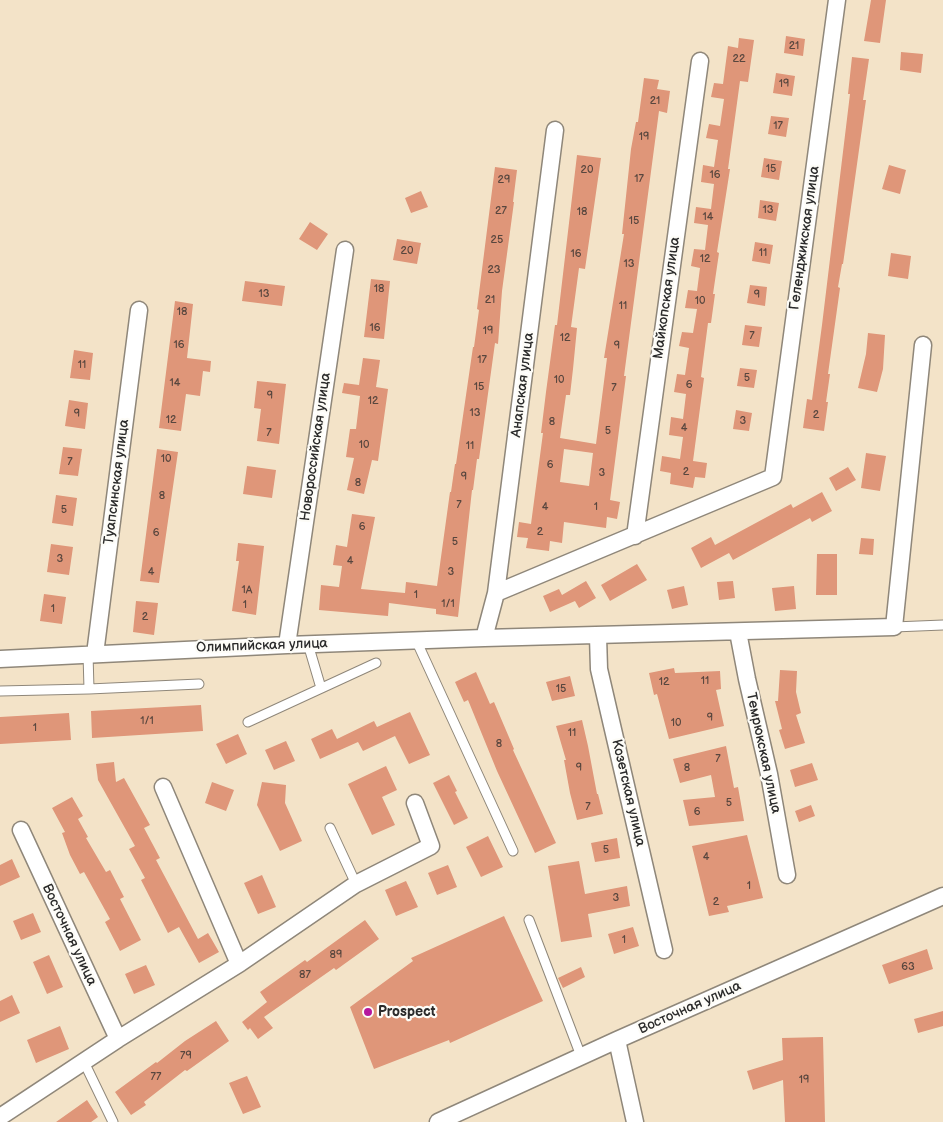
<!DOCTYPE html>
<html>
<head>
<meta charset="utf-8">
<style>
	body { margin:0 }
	canvas { display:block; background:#f3e3c8 }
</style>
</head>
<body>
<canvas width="943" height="1122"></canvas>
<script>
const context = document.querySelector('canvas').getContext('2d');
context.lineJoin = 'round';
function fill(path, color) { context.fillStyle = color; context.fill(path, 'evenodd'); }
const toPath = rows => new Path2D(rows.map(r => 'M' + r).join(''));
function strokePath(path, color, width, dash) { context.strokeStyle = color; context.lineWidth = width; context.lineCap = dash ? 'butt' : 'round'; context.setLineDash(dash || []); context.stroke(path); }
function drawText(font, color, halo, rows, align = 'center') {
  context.font = font + ' "Balsamiq Sans",sans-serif'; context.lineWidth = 4.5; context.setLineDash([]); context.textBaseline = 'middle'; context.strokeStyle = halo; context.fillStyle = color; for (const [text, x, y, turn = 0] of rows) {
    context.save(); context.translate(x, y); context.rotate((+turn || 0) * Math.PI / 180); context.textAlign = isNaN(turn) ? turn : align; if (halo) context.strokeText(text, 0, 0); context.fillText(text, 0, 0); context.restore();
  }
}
const building = toPath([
	[871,0,886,0,880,43,864,41],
	[786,36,805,39,803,56,784,53],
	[739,38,754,40,748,82,740,81,728,169,730,169,717,252,719,253,713,294,715,294,711,323,708,323,701,377,704,378,693,461,707,463,705,478,695,477,693,488,670,484,671,473,660,471,662,456,680,459,683,437,669,435,671,417,683,419,686,394,674,392,677,374,685,375,689,348,679,346,682,332,693,333,697,309,685,308,688,290,697,291,700,268,691,266,694,249,705,250,708,225,694,223,696,207,711,209,714,184,701,182,703,165,714,167,718,140,706,138,709,124,720,126,724,99,711,97,714,83,723,84,728,46,738,48],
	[901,52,923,54,921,73,900,70],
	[852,57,869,59,863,100,866,100,843,264,842,264,838,287,840,288,828,374,830,374,826,402,828,402,824,431,803,428,807,399,812,400,822,325,850,94,848,94],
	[776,73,795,76,792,96,773,93],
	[644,78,659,80,657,89,670,91,667,113,659,111,624,376,626,376,610,500,620,502,617,519,607,517,606,528,564,522,562,543,550,541,549,551,526,548,528,538,517,537,519,522,531,524,543,433,541,433,546,392,555,325,557,325,577,155,601,158,585,269,579,268,571,327,577,328,573,369,570,395,566,395,560,438,596,444,607,358,604,358,624,234,622,234,631,149,636,122,638,122],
	[564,449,593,453,589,486,560,482],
	[771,116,789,118,786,137,768,134],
	[764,158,782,161,779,180,761,177],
	[889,165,906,170,900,194,882,189],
	[495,167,517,170,513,202,514,202,502,291,498,344,495,343,479,459,477,459,473,490,472,490,458,617,436,614,436,609,389,603,388,616,319,610,321,585,339,587,342,566,333,565,336,545,347,547,352,514,375,517,361,589,405,593,406,582,437,586,450,492,451,492,455,464,456,464,473,347,474,347,479,310,477,309],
	[421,191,428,207,411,213,405,198],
	[760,200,779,203,776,221,758,218],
	[310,222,328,234,317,250,299,239],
	[397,239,421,243,417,264,393,260],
	[755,242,773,245,770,264,752,261],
	[891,253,911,256,908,279,888,276],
	[371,279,390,281,384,339,364,337],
	[245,281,285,286,282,306,242,301],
	[750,285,767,287,765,306,747,303],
	[175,301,193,304,187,358,211,361,210,372,203,371,200,396,186,394,181,431,159,428],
	[745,325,762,327,759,347,742,345],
	[868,333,885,335,883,369,877,392,858,388,866,354],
	[74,350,93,353,90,380,70,378],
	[363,358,380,360,376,387,388,389,378,461,372,460,364,494,347,490,354,458,346,457,350,429,356,429,360,396,342,393,344,383,359,385],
	[740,368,757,370,754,388,737,386],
	[257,381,286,384,279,444,257,441,261,409,254,408],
	[69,400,88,403,85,429,65,426],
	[736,410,752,413,749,431,733,429],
	[63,447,82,449,78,476,59,474],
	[157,449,178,452,159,583,140,581],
	[866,453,886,456,880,491,861,488],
	[247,466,276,470,272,498,243,494],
	[848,467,856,480,836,491,829,478],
	[822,492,832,511,812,522,810,518,733,560,729,553,701,568,691,548,711,537,715,545,791,504,793,508],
	[56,495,77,498,73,526,52,523],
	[861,538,874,539,873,555,859,554],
	[238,543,264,546,256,615,232,611,239,561,236,561],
	[51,544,73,547,69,575,47,572],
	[817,554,837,554,837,595,816,595],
	[637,564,647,580,610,601,601,585],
	[586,581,596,598,579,608,575,601,550,612,543,596,559,589,562,595],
	[733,581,735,598,719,600,717,582],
	[684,586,688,605,672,609,667,590],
	[794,586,796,609,775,611,772,588],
	[44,594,66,597,62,624,40,621],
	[136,601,158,603,154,635,133,632],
	[674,668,675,673,720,671,721,689,716,690,724,726,669,739,657,694,654,695,649,673],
	[780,670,797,671,796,692,801,713,796,715,805,743,785,749,779,730,782,729,775,701,778,701],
	[476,672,490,704,494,702,514,749,513,750,556,843,535,853,497,771,468,700,464,702,455,682],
	[570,676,575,696,552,701,546,682],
	[201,705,203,731,92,738,91,711],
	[410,712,430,755,409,764,395,736,363,751,358,742,320,759,311,739,332,729,337,739,374,721,377,727],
	[69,713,71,740,0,744,0,717],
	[582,720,588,746,597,794,598,794,603,814,577,820,570,793,564,760,566,760,556,726],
	[238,734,247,754,226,764,216,744],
	[286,741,295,761,274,770,265,750],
	[726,746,734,788,738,787,744,821,689,826,683,800,715,797,711,775,680,783,673,759],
	[114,762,116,782,124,778,150,825,144,828,160,858,156,860,198,939,208,933,219,952,199,963,179,927,168,933,141,880,145,878,129,849,135,846,98,780,96,764],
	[812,763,818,780,795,787,790,770],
	[386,766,397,790,382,797,395,825,372,835,348,784],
	[449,775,457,791,455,792,468,818,454,825,433,783],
	[212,782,234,790,226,811,205,803],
	[262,782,286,785,285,803,302,841,280,851,257,805],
	[72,797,83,816,78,819,88,837,86,838,106,872,110,870,124,897,120,899,141,940,120,951,105,922,110,919,84,872,80,874,70,855,62,833,65,832,52,808],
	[811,805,815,816,799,822,795,811],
	[747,835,763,898,727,906,729,912,709,916,692,846],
	[488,836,503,867,481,877,466,847],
	[617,838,620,858,595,862,591,843],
	[12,859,20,877,0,886,0,865],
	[579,861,585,894,627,886,630,906,588,914,592,937,561,942,548,866],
	[448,865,457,887,437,895,428,873],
	[262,875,276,907,258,914,244,883],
	[406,881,418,907,396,916,385,890],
	[33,913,41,932,21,940,13,921],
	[504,916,543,1001,450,1043,449,1040,374,1069,350,1007,413,961,411,958],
	[365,920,379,939,336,970,334,968,264,1017,273,1028,258,1039,250,1028,248,1030,242,1022,267,1002,260,992,305,960,307,962],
	[633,927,639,946,614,954,608,934],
	[927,949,933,969,889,984,882,965],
	[49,955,63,987,47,994,33,962],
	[146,965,155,985,134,994,125,974],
	[581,967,585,977,563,988,558,978],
	[12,995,20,1013,0,1022,0,1001],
	[943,1011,943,1026,918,1033,914,1019],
	[216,1021,229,1041,187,1071,185,1070,144,1102,146,1105,131,1115,115,1092,156,1062,157,1063,185,1041],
	[60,1026,69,1049,36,1063,27,1040],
	[823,1037,825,1122,785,1122,783,1080,753,1090,747,1071,783,1060,782,1038],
	[247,1076,261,1107,243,1114,229,1083],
	[87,1100,98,1117,91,1122,56,1122]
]);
const lane = toPath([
	[894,627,943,625],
	[416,640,513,851],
	[308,644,321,688],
	[88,654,89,689,199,684],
	[0,691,89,689],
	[248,722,376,663],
	[330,828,356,884],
	[529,920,581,1056],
	[84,1062,113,1122]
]);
const street = toPath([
	[635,536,700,61],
	[496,593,773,477,837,0],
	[738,632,747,679,769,774,787,875],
	[598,636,599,669,664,950],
	[484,638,496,593,555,130],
	[287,645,345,250],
	[95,654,139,310],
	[0,659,287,645,484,638,894,627,923,345],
	[163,787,239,964],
	[21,830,118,1039],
	[617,1040,635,1122],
	[0,1117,118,1039,239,964,356,884,431,846,415,803],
	[438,1122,617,1040,943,896]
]);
const markers = [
	[368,1012,5,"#b5179e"]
];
const numberNames = [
	["21",794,46],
	["22",739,59],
	["19",784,84],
	["21",655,101],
	["17",778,126],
	["19",644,137],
	["15",771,169],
	["20",587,170],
	["16",715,175],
	["17",639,179],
	["29",504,180],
	["13",768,210],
	["27",501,211],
	["18",582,212],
	["14",708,217],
	["15",634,221],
	["25",497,240],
	["20",407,251],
	["11",763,253],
	["16",576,254],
	["12",705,259],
	["13",629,264],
	["23",494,270],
	["18",379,289],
	["13",264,294],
	["9",757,295],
	["21",490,300],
	["10",700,301],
	["11",623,306],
	["18",182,312],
	["16",375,328],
	["19",488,331],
	["7",752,336],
	["12",565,338],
	["16",179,345],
	["9",617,346],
	["17",482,360],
	["11",82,365],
	["5",747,378],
	["10",559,380],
	["14",175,383],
	["6",689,385],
	["15",479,387],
	["7",614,388],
	["9",270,396],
	["12",373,401],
	["13",475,413],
	["9",77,414],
	["2",816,415],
	["12",171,420],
	["3",743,421],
	["8",552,422],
	["4",684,428],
	["5",608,431],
	["7",269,433],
	["10",364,445],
	["11",470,446],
	["10",166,459],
	["7",70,462],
	["6",550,465],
	["2",686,472],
	["3",602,473],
	["9",464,477],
	["8",358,483],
	["8",162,496],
	["7",459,505],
	["4",545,507],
	["1",596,507],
	["5",64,510],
	["6",362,527],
	["2",540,532],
	["6",156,533],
	["5",455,542],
	["3",60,559],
	["4",350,561],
	["4",151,572],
	["3",451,572],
	["1А",247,590],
	["1",416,595],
	["1/1",448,604],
	["1",245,605],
	["1",53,609],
	["2",145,617],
	["11",705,681],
	["12",664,682],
	["15",561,689],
	["9",710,718],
	["1/1",147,721],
	["10",676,723],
	["1",35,728],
	["11",572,733],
	["8",499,744],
	["7",718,759],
	["9",579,768],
	["8",687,768],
	["5",729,803],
	["7",588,807],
	["6",697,812],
	["5",606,850],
	["4",706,857],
	["1",749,886],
	["3",616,898],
	["2",716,902],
	["1",624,940],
	["89",336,955],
	["63",908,967],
	["87",305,975],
	["79",186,1056],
	["77",156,1077],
	["19",804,1080]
];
const streetNames = [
	["Геленджикская улица",805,238,-82],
	["Майкопская улица",667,298,-82],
	["Анапская улица",523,385,-83],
	["Новороссийская улица",316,447,-82],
	["Туапсинская улица",117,482,-83],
	["Олимпийская улица",262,646,-2],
	["Темрюкская улица",763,753,78],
	["Козетская улица",628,793,77],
	["Восточная улица",69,935,65],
	["Восточная улица",690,1008,-24]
];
const poiNames = [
	["Prospect",378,1012]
];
fill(building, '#df9679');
strokePath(lane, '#8f877a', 11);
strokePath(street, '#8f877a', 19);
strokePath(lane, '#fff', 9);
strokePath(street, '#fff', 16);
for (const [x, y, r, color] of markers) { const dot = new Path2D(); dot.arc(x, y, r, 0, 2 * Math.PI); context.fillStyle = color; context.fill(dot); strokePath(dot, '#fdfcf7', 2); }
drawText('11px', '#58463e', null, numberNames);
drawText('14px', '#2b2b2b', '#fdfcf7', streetNames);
drawText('bold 14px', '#2b2b2b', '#fdfcf7', poiNames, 'left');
</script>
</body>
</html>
